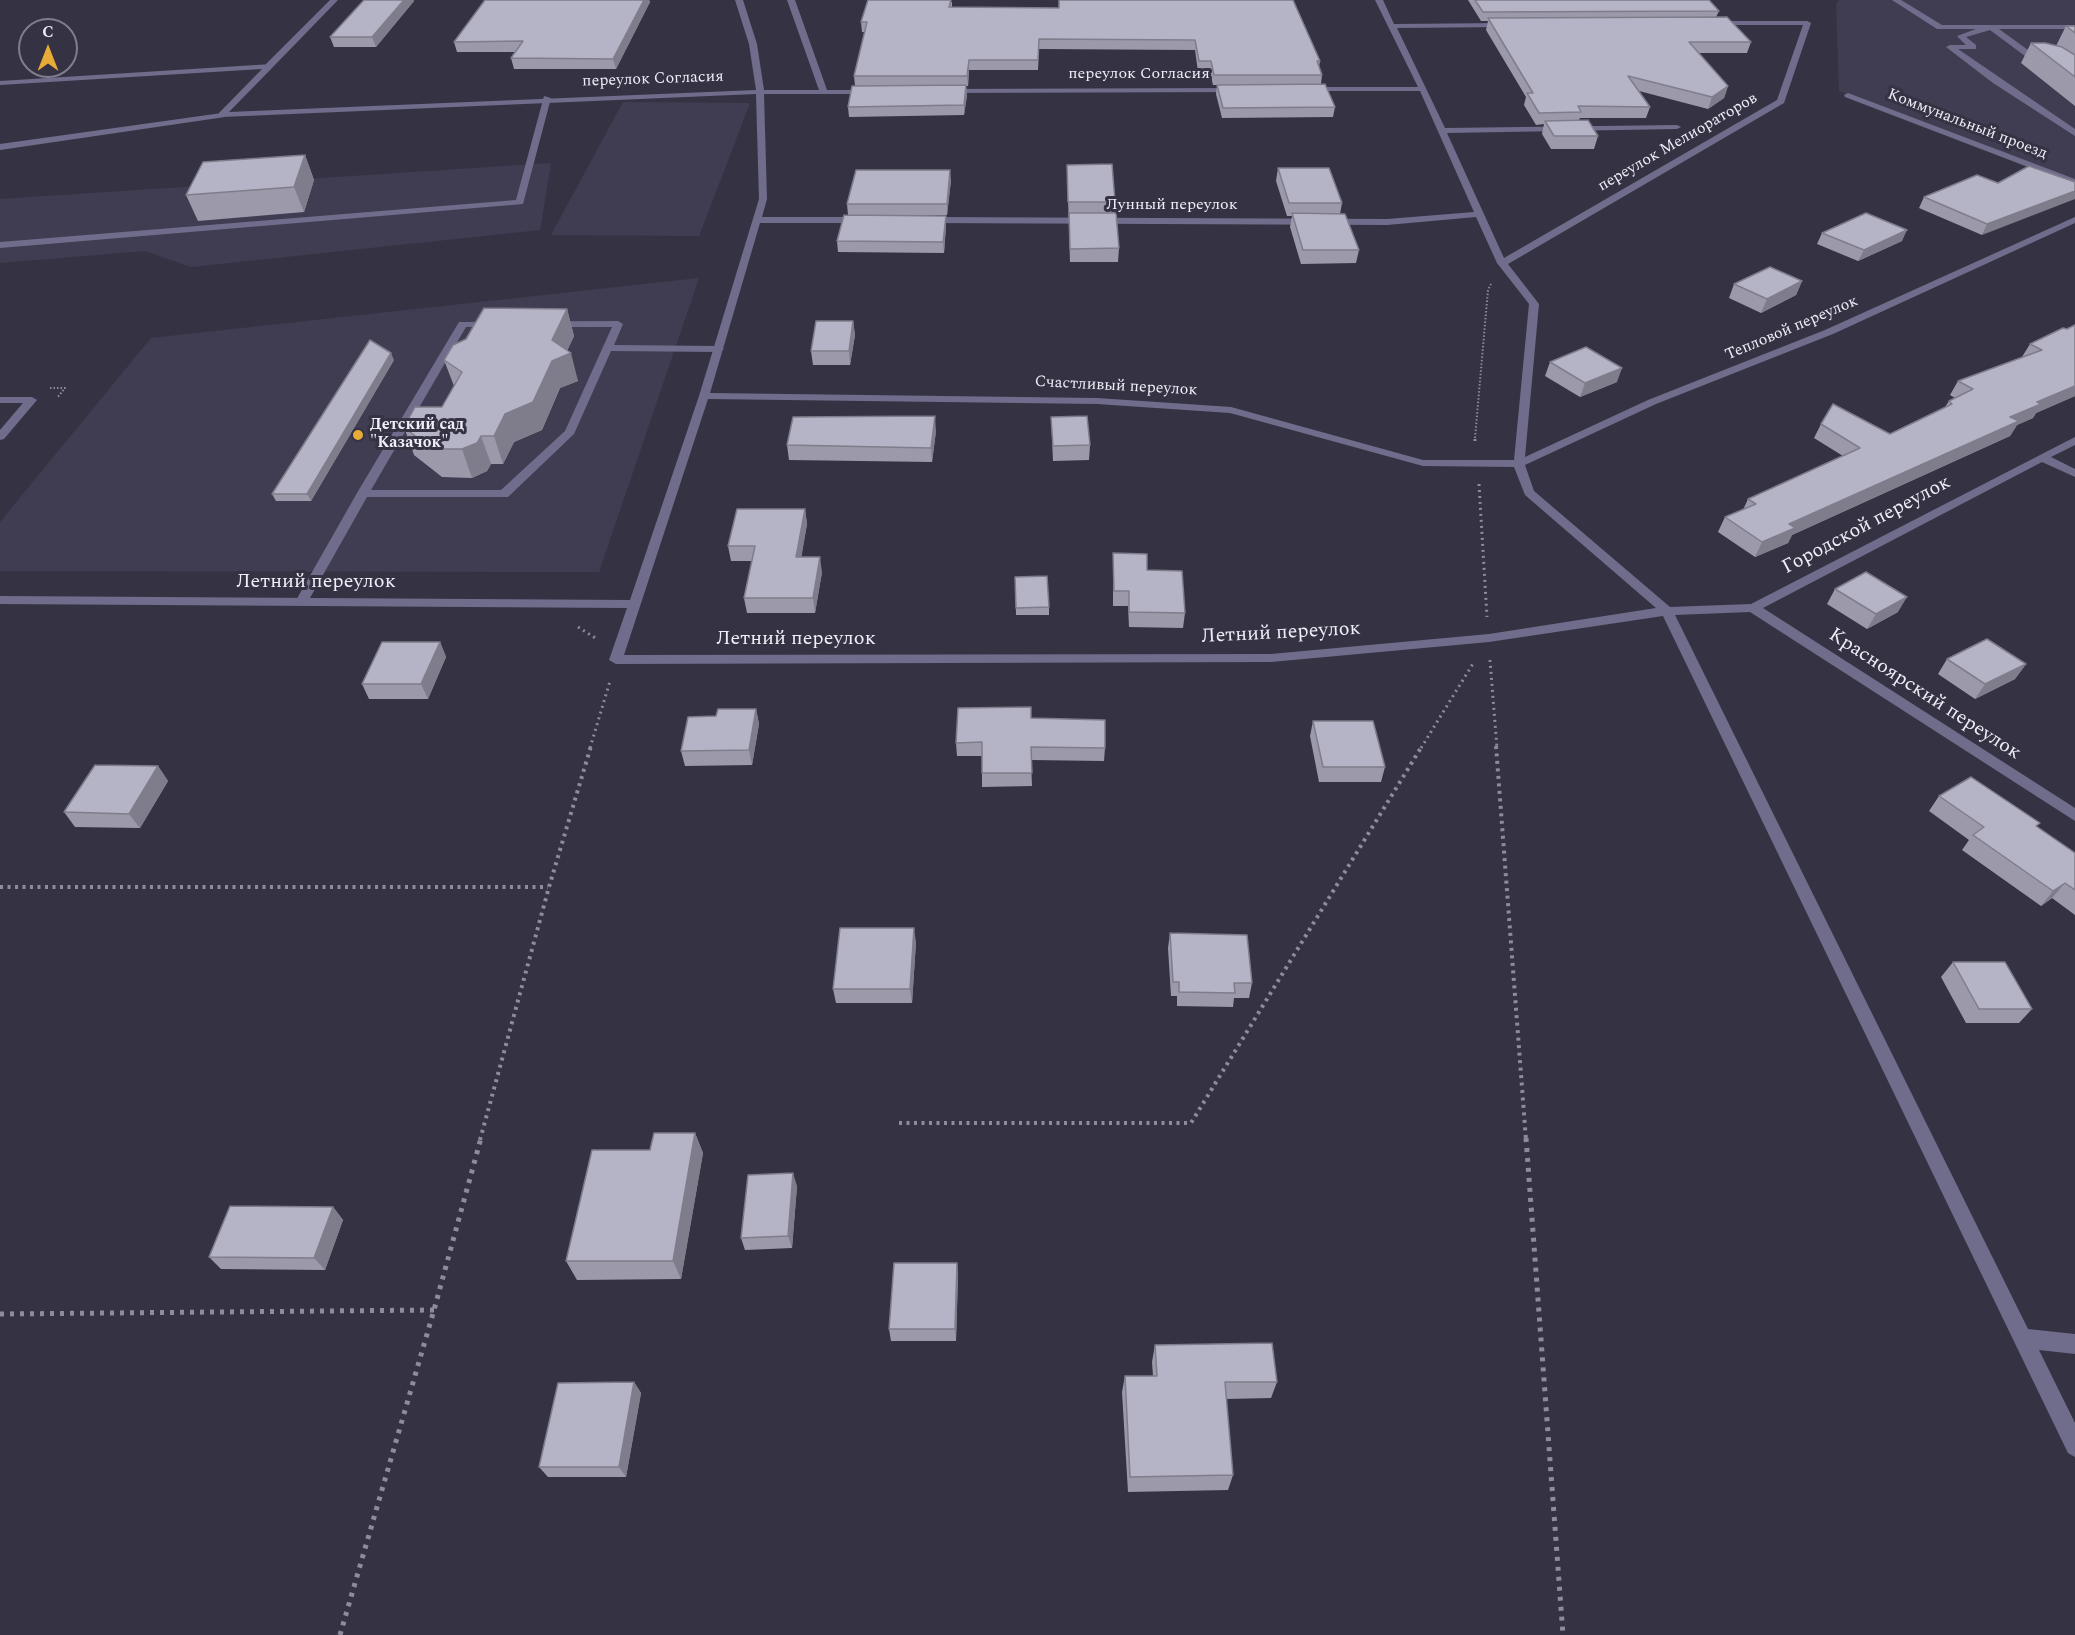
<!DOCTYPE html>
<html>
<head>
<meta charset="utf-8">
<style>
	body { margin:0 }
	#map { position:relative; width:2075px; height:1635px; overflow:hidden; background:#353343; font-family:Spectral,serif }
	canvas { display:block }
	.north { position:absolute; left:18px; top:18px; width:60px; height:60px; box-sizing:border-box; background:#353343; border:2px solid #7f7e8b; border-radius:50%; rotate:0deg; font-size:16px; font-weight:700; line-height:24px; text-align:center; color:#efeef8 }
	.north::after { content:''; display:block; margin:auto; width:21px; height:27px; background:#e7ac37; clip-path:polygon(50% 0,100% 100%,50% 72%,0 100%) }
</style>
</head>
<body>
<div id="map">
<canvas width="2075" height="1635"></canvas>
<div class="north">С</div>
</div>
<script>
const context = document.querySelector('canvas').getContext('2d');
context.lineJoin = 'round';
function fill(path, color) { context.fillStyle = color; context.fill(path, 'evenodd'); }
const toPath = rows => new Path2D(rows.map(r => 'M' + r).join(''));
function strokePath(path, color, width, dash) { context.strokeStyle = color; context.lineWidth = width; context.lineCap = dash ? 'butt' : 'round'; context.setLineDash(dash || []); context.stroke(path); }
function drawText(font, color, halo, rows, align = 'center') {
  context.font = font + ' Spectral,serif'; context.lineWidth = 6; context.setLineDash([]); context.textBaseline = 'middle'; context.strokeStyle = halo; context.fillStyle = color; for (const [text, x, y, turn = 0] of rows) {
    context.save(); context.translate(x, y); context.rotate((+turn || 0) * Math.PI / 180); context.textAlign = isNaN(turn) ? turn : align; if (halo) context.strokeText(text, 0, 0); context.fillText(text, 0, 0); context.restore();
  }
}
const built = toPath([
	[1839,0,2075,0,2075,179,1839,91,1836,4],
	[623,102,750,103,699,236,551,235],
	[551,163,540,230,191,267,145,251,0,263,0,199],
	[699,278,599,572,0,571,0,522,151,338]
]);
const pathFar3 = toPath([
	[50,388,65,388,57,398],
	[1475,438,1488,290,1491,284]
]);
const pathFar2 = toPath([
	[1475,441,1475,437],
	[1479,484,1487,617],
	[578,627,597,639],
	[1490,660,1497,748],
	[590,748,610,681],
	[1421,748,1474,662]
]);
const pathFar1 = toPath([
	[1496,746,1526,1140],
	[0,887,548,887],
	[899,1123,1191,1123,1422,746],
	[480,1140,549,887,591,746]
]);
const path = toPath([
	[1526,1138,1563,1635],
	[0,1314,434,1310],
	[340,1635,434,1310,481,1138]
]);
const service = toPath([
	[330,0,338,0,272,68,266,68,266,64,330,0],
	[1892,0,1901,0,1942,25,2075,25,2075,29,1999,29,2035,55,2059,61,2075,74,2075,80,2053,65,2029,59,1990,30,1966,37,1976,45,1976,49,1958,49,2075,129,2075,136,1993,83,1946,47,1950,45,1966,45,1957,36,1976,29,1937,29,1892,0],
	[544,96,551,98,523,204,0,248,0,242,516,200,544,96],
	[222,113,225,113,225,117,0,150,0,144,222,113],
	[618,321,623,324,614,345,719,346,724,349,719,352,611,351,574,434,508,497,367,497,306,605,296,605,295,602,357,493,459,322,618,321],
	[466,327,612,327,565,431,501,490,371,490,466,327]
]);
const minor = toPath([
	[735,0,743,0,757,44,764,90,819,90,787,0,795,0,827,90,871,90,875,92,871,94,764,94,767,199,762,217,863,217,868,220,863,223,760,223,710,393,1097,398,1231,407,1423,460,1514,460,1529,304,1497,263,1476,217,1387,225,926,223,921,220,926,217,1387,219,1474,212,1420,91,1309,91,1305,89,1309,87,1418,87,1375,0,1383,0,1394,24,1505,23,1509,25,1505,27,1397,28,1445,128,1677,125,1681,127,1677,129,1447,133,1504,258,1777,100,1803,25,1715,25,1712,21,1807,21,1811,23,1784,103,1508,264,1539,304,1525,457,1648,400,1825,330,2075,217,2075,223,1833,334,1656,404,1525,465,1534,491,1670,607,1751,604,2075,437,2075,445,2051,457,2075,469,2075,477,2042,462,1763,608,2075,808,2075,821,1750,612,1675,615,2028,1329,2075,1334,2075,1354,2039,1350,2075,1423,2075,1457,2068,1453,1663,616,1489,642,1271,662,616,664,609,660,627,608,0,604,0,596,630,600,699,396,759,199,756,94,222,117,219,117,219,113,262,69,0,85,0,81,272,64,272,68,229,112,756,90,749,44,735,0],
	[708,399,1097,404,1230,413,1423,466,1514,467,1525,495,1656,608,1489,634,1271,654,624,655,708,399],
	[1234,88,1237,88,1237,92,946,93,942,91,946,89,1234,88],
	[1848,93,2075,179,2075,185,1845,97,1844,95,1848,93],
	[0,397,32,397,37,400,4,439,0,440,0,430,23,403,0,403,0,397]
]);
const wall = toPath([
	[364,0,413,0,414,1,376,47,334,47,330,37],
	[485,0,649,0,650,2,616,69,514,69,511,58,515,52,457,52,454,42],
	[1468,0,1709,0,1719,11,1716,17,1751,42,1747,53,1699,53,1728,86,1724,98,1708,109,1639,91,1650,107,1646,118,1580,118,1579,120,1598,136,1594,149,1551,149,1542,134,1544,124,1536,125,1524,105,1526,97,1486,30,1488,21,1481,21],
	[952,2,952,7,1059,8,1320,61,1319,67,1322,75,1321,84,1335,107,1333,117,1222,118,1216,94,1217,85,1213,85,1210,72,1198,72,1195,50,1039,49,1038,70,969,70,968,86,966,86,967,95,964,115,849,117,848,107,855,86,854,76,865,32,862,32,861,22],
	[2066,26,2075,26,2075,106,2021,63,2031,43,2056,46],
	[305,155,314,180,304,212,198,221,186,195],
	[1067,165,1115,202,1115,213,1119,248,1118,262,1070,262],
	[2029,166,1982,235,1919,208,1924,197,1998,183],
	[1278,168,1342,203,1340,214,1359,250,1356,263,1301,264,1290,227,1292,216,1287,216,1276,181],
	[951,180,947,215,848,215,847,204],
	[946,216,946,226,944,253,838,252,837,241],
	[1822,233,1902,241,1858,261,1817,244],
	[1802,281,1796,295,1761,313,1729,298,1734,284],
	[567,309,574,336,567,351,578,381,560,388,542,430,514,442,503,464,491,464,487,471,472,478,442,477,414,455,404,427,442,407,454,386,444,360],
	[853,321,855,335,850,365,813,365,811,351],
	[2075,325,2075,396,2036,413,2033,418,2017,425,2010,436,1792,535,1788,543,1755,557,1718,532,1725,517,1743,510,1748,499,1843,456,1814,438,1821,424,1890,434,1945,407,1949,401,1955,398,1950,395,1958,381,2022,357,2030,344],
	[394,360,311,501,276,501,272,494],
	[1550,362,1617,382,1580,397,1545,376],
	[1051,417,1090,445,1089,460,1053,461],
	[936,431,932,462,789,460,787,445],
	[805,509,807,524,801,557,822,572,815,613,747,613,744,598,752,561,731,561,728,546],
	[1113,553,1147,570,1185,613,1183,628,1129,627,1128,606,1113,606],
	[1015,577,1049,607,1049,615,1016,615],
	[1835,589,1898,612,1867,629,1827,604],
	[440,642,446,657,428,699,369,699,362,684],
	[1947,659,2026,664,2015,679,1975,699,1938,674],
	[756,709,759,724,752,765,685,766,681,751,716,716],
	[1031,718,1105,748,1104,761,1031,760,1032,786,982,787,982,756,957,756,956,743],
	[1313,721,1385,767,1381,782,1319,782,1310,736],
	[158,766,168,781,140,828,75,827,64,812],
	[1939,796,2037,827,2075,853,2075,915,2052,898,2041,906,1962,850,1969,840,1929,811],
	[1170,933,1252,983,1249,998,1234,998,1233,1007,1177,1006,1177,996,1171,996,1168,948],
	[916,942,912,1003,836,1003,833,989],
	[1953,962,2032,1009,2019,1023,1966,1023,1941,977],
	[695,1133,703,1153,681,1279,577,1280,566,1261,650,1150],
	[797,1186,792,1248,745,1250,741,1238],
	[333,1207,343,1220,325,1270,221,1269,209,1257],
	[957,1263,958,1276,956,1341,891,1341,889,1329],
	[1155,1345,1277,1382,1271,1398,1226,1399,1233,1475,1228,1490,1128,1492,1122,1392,1125,1376,1153,1376,1152,1362],
	[634,1382,641,1393,626,1477,548,1477,539,1467]
]);
const shadedWall = toPath([
	[404,0,413,0,414,1,376,47,372,37],
	[644,0,649,0,650,2,616,69,613,59],
	[969,60,969,70,968,86,967,76],
	[966,85,967,95,964,115,964,105],
	[1728,86,1724,98,1708,109,1712,97],
	[305,155,314,180,304,212,294,187],
	[950,170,951,180,947,215,947,204],
	[2075,191,2075,199,1982,235,1987,224],
	[946,216,946,226,944,253,943,242],
	[1907,230,1902,241,1858,261,1864,250],
	[1802,281,1796,295,1761,313,1767,299],
	[567,309,574,336,565,355,571,353,578,381,560,388,542,430,514,442,503,464,494,436,505,414,552,340],
	[853,321,855,335,850,365,849,351],
	[391,353,394,360,311,501,307,494],
	[1622,368,1617,382,1580,397,1585,383],
	[2075,386,2075,396,2036,413,2033,418,2017,425,2010,436,1792,535,1788,543,1755,557,1762,542,1789,524,2010,417,2037,402],
	[935,416,936,431,932,462,931,448],
	[481,436,491,464,487,471,472,478,462,449],
	[805,509,807,524,799,572,796,557],
	[820,557,822,572,815,613,813,598],
	[1907,597,1898,612,1867,629,1876,614],
	[440,642,446,657,428,699,421,684],
	[2026,664,2015,679,1975,699,1985,684],
	[756,709,759,724,752,765,749,750],
	[158,766,168,781,140,828,129,814],
	[2065,883,2052,898,2041,906,2053,891],
	[914,928,916,942,912,1003,910,989],
	[695,1133,703,1153,681,1279,673,1261],
	[793,1173,797,1186,792,1248,788,1236],
	[333,1207,343,1220,325,1270,314,1258],
	[957,1263,958,1276,956,1341,955,1329],
	[634,1382,641,1393,626,1477,619,1467]
]);
const building = toPath([
	[364,0,404,0,372,37,330,37,364,0],
	[485,0,644,0,613,59,511,58,523,41,454,42,485,0],
	[868,0,951,0,949,7,1059,8,1059,0,1293,0,1320,61,1317,61,1322,75,1214,75,1211,61,1199,61,1195,40,1039,39,1038,60,969,60,967,76,854,76,867,22,861,22,868,0],
	[1475,0,1709,0,1719,11,1483,12,1475,0],
	[1727,17,1751,42,1689,42,1728,86,1712,97,1628,76,1650,107,1578,106,1581,112,1539,113,1527,93,1533,93,1488,18,1727,17],
	[2066,26,2075,26,2075,33,2066,26],
	[2031,43,2045,43,2062,47,2075,55,2075,77,2031,43],
	[1325,84,1335,107,1223,108,1217,85,1325,84],
	[966,85,964,105,848,107,852,86,966,85],
	[1588,120,1598,136,1554,136,1545,121,1588,120],
	[305,155,294,187,186,195,203,162,305,155],
	[1112,164,1115,202,1068,202,1067,165,1112,164],
	[2029,166,2075,182,2075,191,1987,224,1924,197,1977,175,1998,183,2029,166],
	[1278,168,1329,168,1342,203,1289,203,1278,168],
	[856,170,950,170,947,204,847,204,856,170],
	[1069,213,1116,213,1119,248,1070,249,1069,213],
	[1292,213,1345,214,1359,250,1303,250,1292,213],
	[1866,213,1907,230,1864,250,1822,233,1866,213],
	[844,215,946,216,943,242,837,241,844,215],
	[1770,267,1802,281,1767,299,1734,284,1770,267],
	[484,308,567,309,552,340,571,353,552,361,533,402,505,414,494,436,481,436,477,443,462,449,431,449,404,427,415,407,442,407,462,372,444,360,453,345,466,339,484,308],
	[816,321,853,321,849,351,811,351,816,321],
	[2075,325,2075,386,2037,402,2041,404,2010,417,2019,421,1789,524,1795,528,1762,542,1725,517,1756,504,1748,499,1860,448,1821,424,1833,404,1890,434,1952,404,1949,401,1973,389,1958,381,2042,350,2030,344,2063,328,2067,329,2075,325],
	[370,340,391,353,307,494,272,494,370,340],
	[1586,347,1622,368,1585,383,1550,362,1586,347],
	[935,416,931,448,787,445,793,417,935,416],
	[1087,416,1090,445,1053,446,1051,417,1087,416],
	[737,509,805,509,796,557,820,557,813,598,744,598,755,546,728,546,737,509],
	[1113,553,1147,554,1147,570,1182,571,1185,613,1129,612,1129,591,1114,591,1113,553],
	[1866,572,1907,597,1876,614,1835,589,1866,572],
	[1047,576,1049,607,1016,608,1015,577,1047,576],
	[1987,639,2026,664,1985,684,1947,659,1987,639],
	[382,642,440,642,421,684,362,684,382,642],
	[1031,707,1031,718,1105,720,1105,748,1031,747,1032,773,982,773,982,742,956,743,958,708,1031,707],
	[718,709,756,709,749,750,681,751,688,717,716,716,718,709],
	[1313,721,1373,721,1385,767,1323,767,1313,721],
	[95,765,158,766,129,814,64,812,95,765],
	[1971,777,2040,823,2036,826,2075,853,2075,890,2065,883,2053,891,1973,835,1984,827,1939,796,1971,777],
	[840,928,914,928,910,989,833,989,840,928],
	[1170,933,1247,935,1252,983,1234,983,1235,993,1179,992,1179,982,1173,982,1170,933],
	[1953,962,2005,962,2032,1009,1979,1009,1953,962],
	[654,1133,695,1133,673,1261,566,1261,592,1150,650,1150,654,1133],
	[793,1173,788,1236,741,1238,748,1175,793,1173],
	[230,1206,333,1207,314,1258,209,1257,230,1206],
	[894,1263,957,1263,955,1329,889,1329,894,1263],
	[1272,1343,1277,1382,1225,1382,1233,1475,1130,1477,1125,1376,1157,1376,1155,1345,1272,1343],
	[634,1382,619,1467,539,1467,558,1383,634,1382]
]);
const markers = [
	[358,435,6,"#e7ac37"]
];
const farStreetnames = [
	["переулок Согласия",1139,75],
	["переулок Согласия",653,80,-2],
	["Коммунальный проезд",1967,125,21],
	["переулок Мелиораторов",1678,143,-30],
	["Лунный переулок",1172,206],
	["Тепловой переулок",1792,329,-23],
	["Счастливый переулок",1116,387,3]
];
const farPoinames = [
	["Детский сад",370,426],
	["\"Казачок\"",370,444]
];
const streetNames = [
	["Городской переулок",1867,526,-28],
	["Летний переулок",316,583],
	["Летний переулок",1281,634,-3],
	["Летний переулок",796,640],
	["Красноярский переулок",1924,695,33]
];
fill(built, '#403d52');
strokePath(pathFar3, '#8e8c99', 2, [1.5, 2]);
strokePath(pathFar2, '#8e8c99', 3, [2, 4]);
strokePath(pathFar1, '#8e8c99', 4, [3, 4.5]);
strokePath(path, '#8e8c99', 5, [4, 6]);
fill(service, '#706d8c');
fill(minor, '#706d8c');
fill(wall, '#9c9aaa');
fill(shadedWall, '#7f7d8b');
fill(building, '#b5b3c6');
strokePath(building, '#7f7d8b', 1.5);
for (const [x, y, r, color] of markers) { const dot = new Path2D(); dot.arc(x, y, r, 0, 2 * Math.PI); context.fillStyle = color; context.fill(dot); strokePath(dot, '#353343', 2); }
drawText('16px', '#efeef8', '#353343', farStreetnames);
drawText('bold 16px', '#efeef8', '#353343', farPoinames, 'left');
drawText('20px', '#efeef8', '#353343', streetNames);
</script>
</body>
</html>
